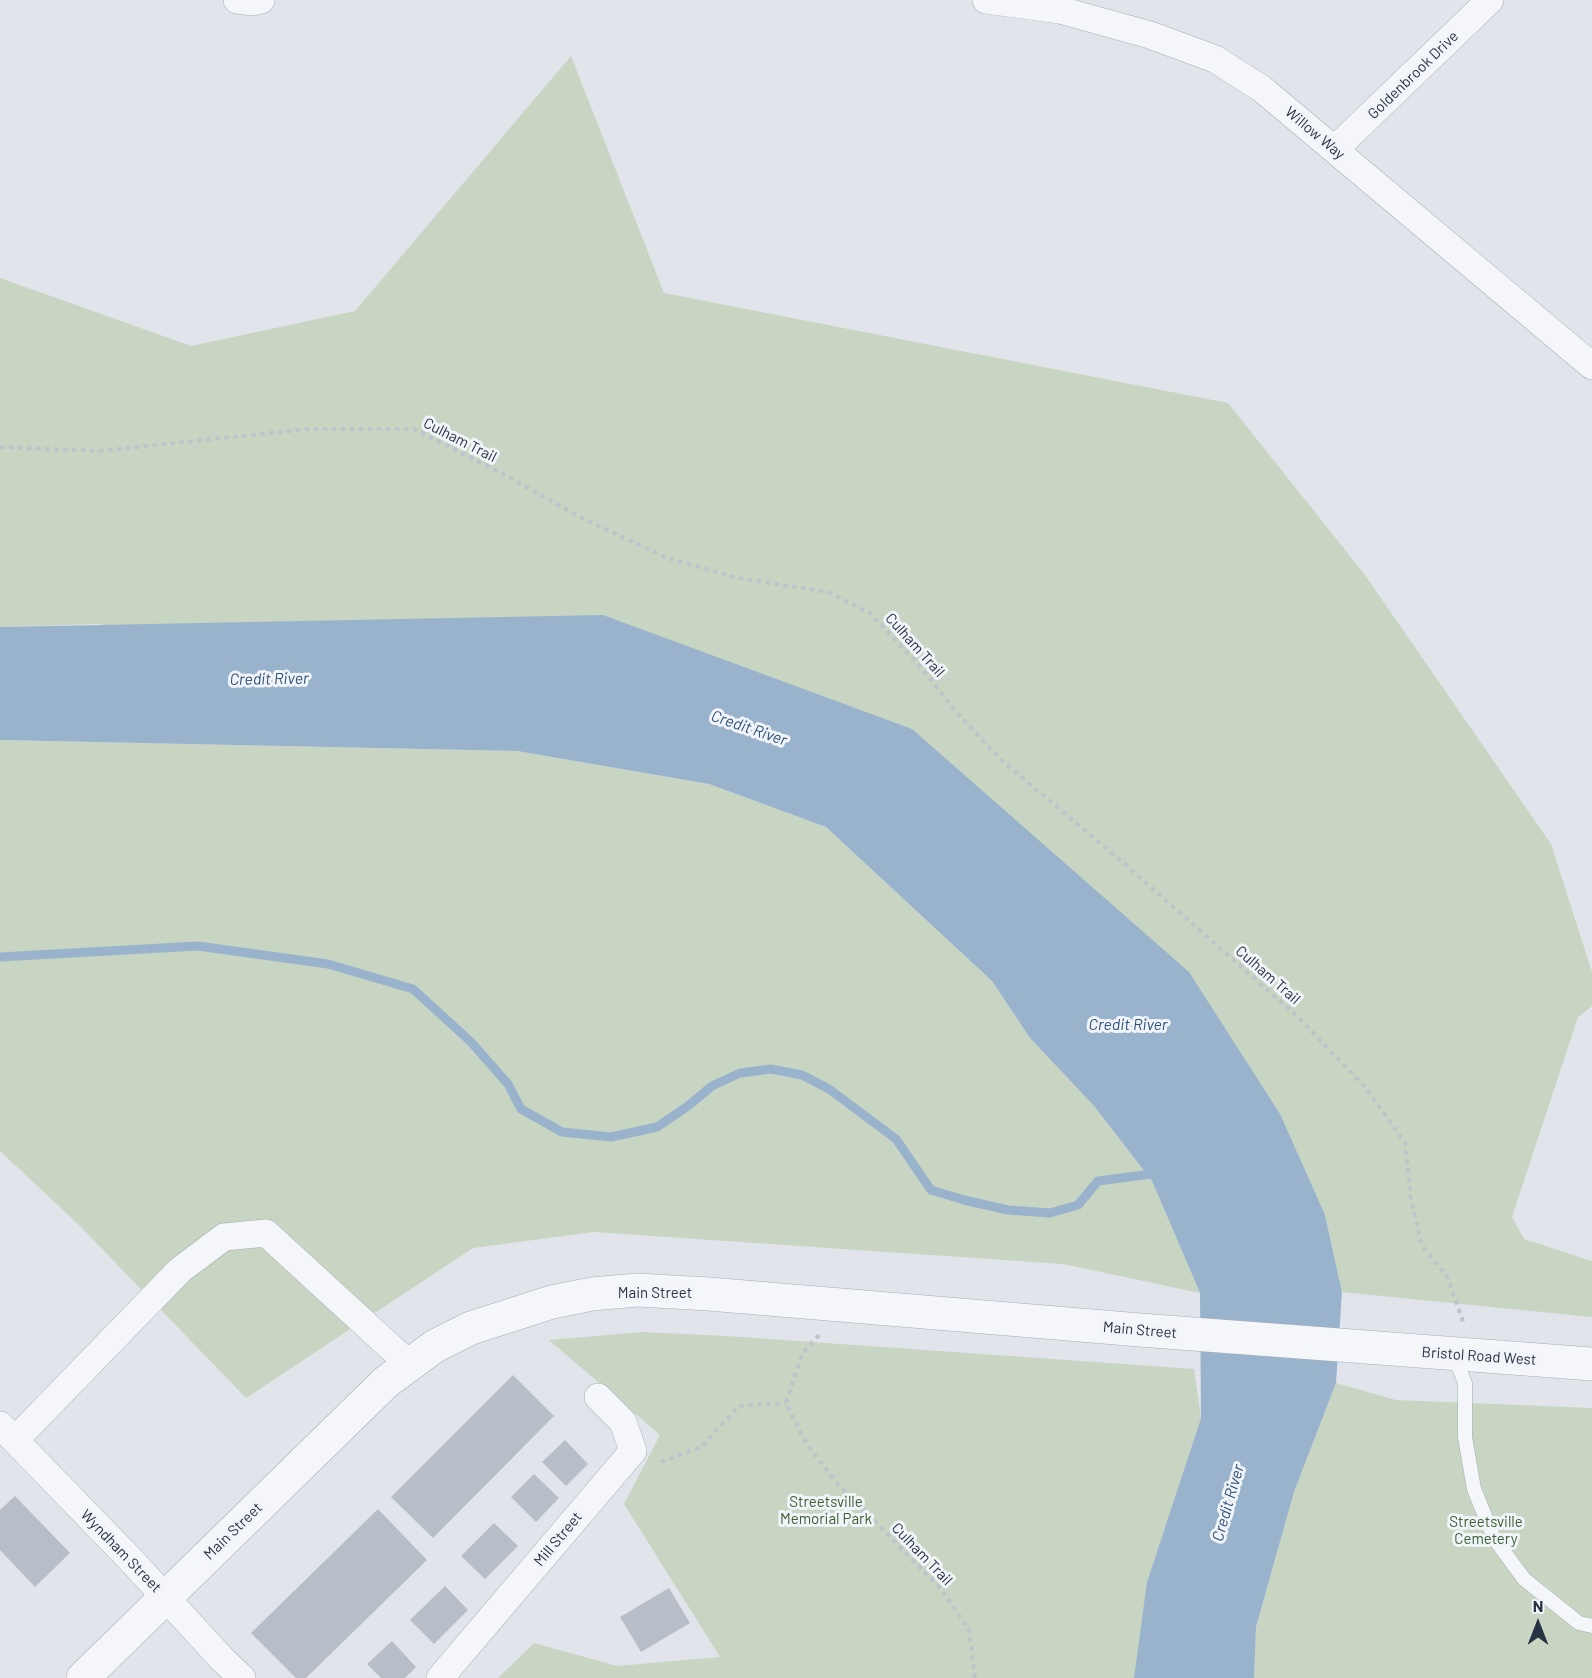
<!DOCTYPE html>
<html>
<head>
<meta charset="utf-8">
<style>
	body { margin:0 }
	#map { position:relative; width:1592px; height:1678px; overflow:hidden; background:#e1e5eb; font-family:Barlow,sans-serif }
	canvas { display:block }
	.north { position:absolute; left:1508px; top:1594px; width:60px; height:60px; -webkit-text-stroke:4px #f1f4f8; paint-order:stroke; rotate:0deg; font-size:16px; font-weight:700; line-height:24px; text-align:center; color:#283243 }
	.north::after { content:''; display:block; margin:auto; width:21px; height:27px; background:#283243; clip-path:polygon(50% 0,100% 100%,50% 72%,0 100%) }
</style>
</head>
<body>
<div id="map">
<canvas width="1592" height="1678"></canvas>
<div class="north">N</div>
</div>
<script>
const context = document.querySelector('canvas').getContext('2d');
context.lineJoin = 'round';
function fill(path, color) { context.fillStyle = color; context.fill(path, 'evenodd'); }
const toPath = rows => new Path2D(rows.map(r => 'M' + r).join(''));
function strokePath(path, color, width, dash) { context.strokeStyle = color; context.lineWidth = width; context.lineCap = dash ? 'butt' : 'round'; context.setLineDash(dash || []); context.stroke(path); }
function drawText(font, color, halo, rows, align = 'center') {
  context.font = font + ' Barlow,sans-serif'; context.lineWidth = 6; context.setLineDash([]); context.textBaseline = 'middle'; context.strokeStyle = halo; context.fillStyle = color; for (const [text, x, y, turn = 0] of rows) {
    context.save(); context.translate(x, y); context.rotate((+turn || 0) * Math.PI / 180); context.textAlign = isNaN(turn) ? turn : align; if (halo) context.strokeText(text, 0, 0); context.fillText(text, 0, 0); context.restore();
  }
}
const green = toPath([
	[571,56,664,293,1228,403,1365,575,1551,844,1592,972,1592,1006,1578,1017,1512,1217,1524,1239,1592,1261,1592,1317,1342,1292,1325,1215,912,729,98,624,0,627,0,278,191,346,355,311],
	[0,740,517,751,709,784,826,827,992,981,1030,1038,1094,1106,1152,1181,1200,1293,1063,1264,594,1232,473,1248,246,1398,79,1225,0,1151],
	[642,1332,727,1336,1194,1369,1201,1418,1147,1582,1170,1678,498,1678,534,1643,617,1666,720,1657,624,1504,660,1435,549,1340],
	[1336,1383,1396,1400,1592,1408,1592,1678,1254,1678,1256,1627,1294,1492]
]);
const water = toPath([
	[603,615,912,729,1189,972,1280,1114,1325,1215,1342,1292,1336,1383,1294,1492,1256,1627,1254,1678,1134,1678,1147,1582,1201,1418,1200,1293,1152,1181,1094,1106,1030,1038,992,981,826,827,709,784,517,751,0,740,0,627]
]);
const stream = toPath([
	[0,957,198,946,328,964,413,989,471,1042,508,1084,521,1109,562,1132,611,1137,657,1127,688,1106,712,1086,740,1073,771,1069,802,1075,829,1089,896,1139,931,1190,964,1200,1008,1210,1050,1213,1078,1205,1098,1181,1159,1173]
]);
const building = toPath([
	[513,1375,554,1416,433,1538,391,1497],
	[565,1440,588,1464,566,1486,542,1462],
	[534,1474,559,1498,536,1522,511,1497],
	[15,1496,70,1553,35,1587,0,1550,0,1510],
	[378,1509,427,1560,306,1678,296,1678,251,1633],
	[494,1523,518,1546,485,1579,461,1556],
	[445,1586,468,1610,434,1644,410,1620],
	[669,1588,690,1623,641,1652,620,1617],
	[392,1641,416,1667,405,1678,381,1678,367,1664]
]);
const path = toPath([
	[0,447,99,451,308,429,414,429,501,473,582,518,667,558,738,578,828,592,871,614,918,664,958,714,1001,760,1119,859,1299,1018,1365,1087,1405,1143,1411,1199,1422,1246,1447,1276,1464,1324],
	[819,1335,802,1354,786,1403,806,1443,835,1481,941,1589,969,1630,975,1678],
	[661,1462,701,1447,739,1406,786,1403]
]);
const service = toPath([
	[1454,1355,1465,1383,1465,1437,1474,1489,1494,1538,1524,1579,1579,1623,1592,1626]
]);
const minor = toPath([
	[237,0,253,2,261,0],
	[986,0,1060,10,1150,35,1215,59,1262,89,1592,366],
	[1335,149,1490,0],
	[0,1425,131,1560,222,1659,242,1678],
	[15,1440,180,1270,224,1237,266,1233,410,1365],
	[440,1678,633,1451,623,1422,598,1397]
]);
const tertiary = toPath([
	[83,1678,386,1382,435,1346,471,1328,552,1302,592,1294,637,1290,709,1294,1140,1330,1592,1364]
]);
const streetNames = [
	["Goldenbrook Drive",1413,75,-44],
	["Willow Way",1315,133,40],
	["Culham Trail",460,440,27],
	["Culham Trail",915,645,48],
	["Culham Trail",1268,975,41],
	["Main Street",655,1293],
	["Main Street",1140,1330,5],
	["Bristol Road West",1479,1356,4],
	["Main Street",233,1531,-44],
	["Mill Street",558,1539,-50],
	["Wyndham Street",121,1551,46],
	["Culham Trail",922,1554,46]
];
const parkNames = [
	["Streetsville",826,1502],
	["Memorial Park",826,1519],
	["Streetsville",1486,1522],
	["Cemetery",1486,1539]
];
const waterNames = [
	["Credit River",269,679,-1],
	["Credit River",749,728,19],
	["Credit River",1128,1025],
	["Credit River",1228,1503,-74]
];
fill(green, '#c7d5c2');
fill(water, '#9ab3cd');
strokePath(stream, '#9ab3cd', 9);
fill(building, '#b8bec8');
strokePath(service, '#a6acb5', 15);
strokePath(minor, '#a6acb5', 28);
strokePath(tertiary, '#a6acb5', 34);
strokePath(path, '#bfc3ca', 4, [4.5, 4.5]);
strokePath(service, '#f4f6f9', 14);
strokePath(minor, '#f4f6f9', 27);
strokePath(tertiary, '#f4f6f9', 33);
drawText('15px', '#283243', '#f1f4f8', streetNames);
drawText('15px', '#3d6035', '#f1f4f8', parkNames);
drawText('italic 16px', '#30517a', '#f1f4f8', waterNames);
</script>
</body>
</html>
